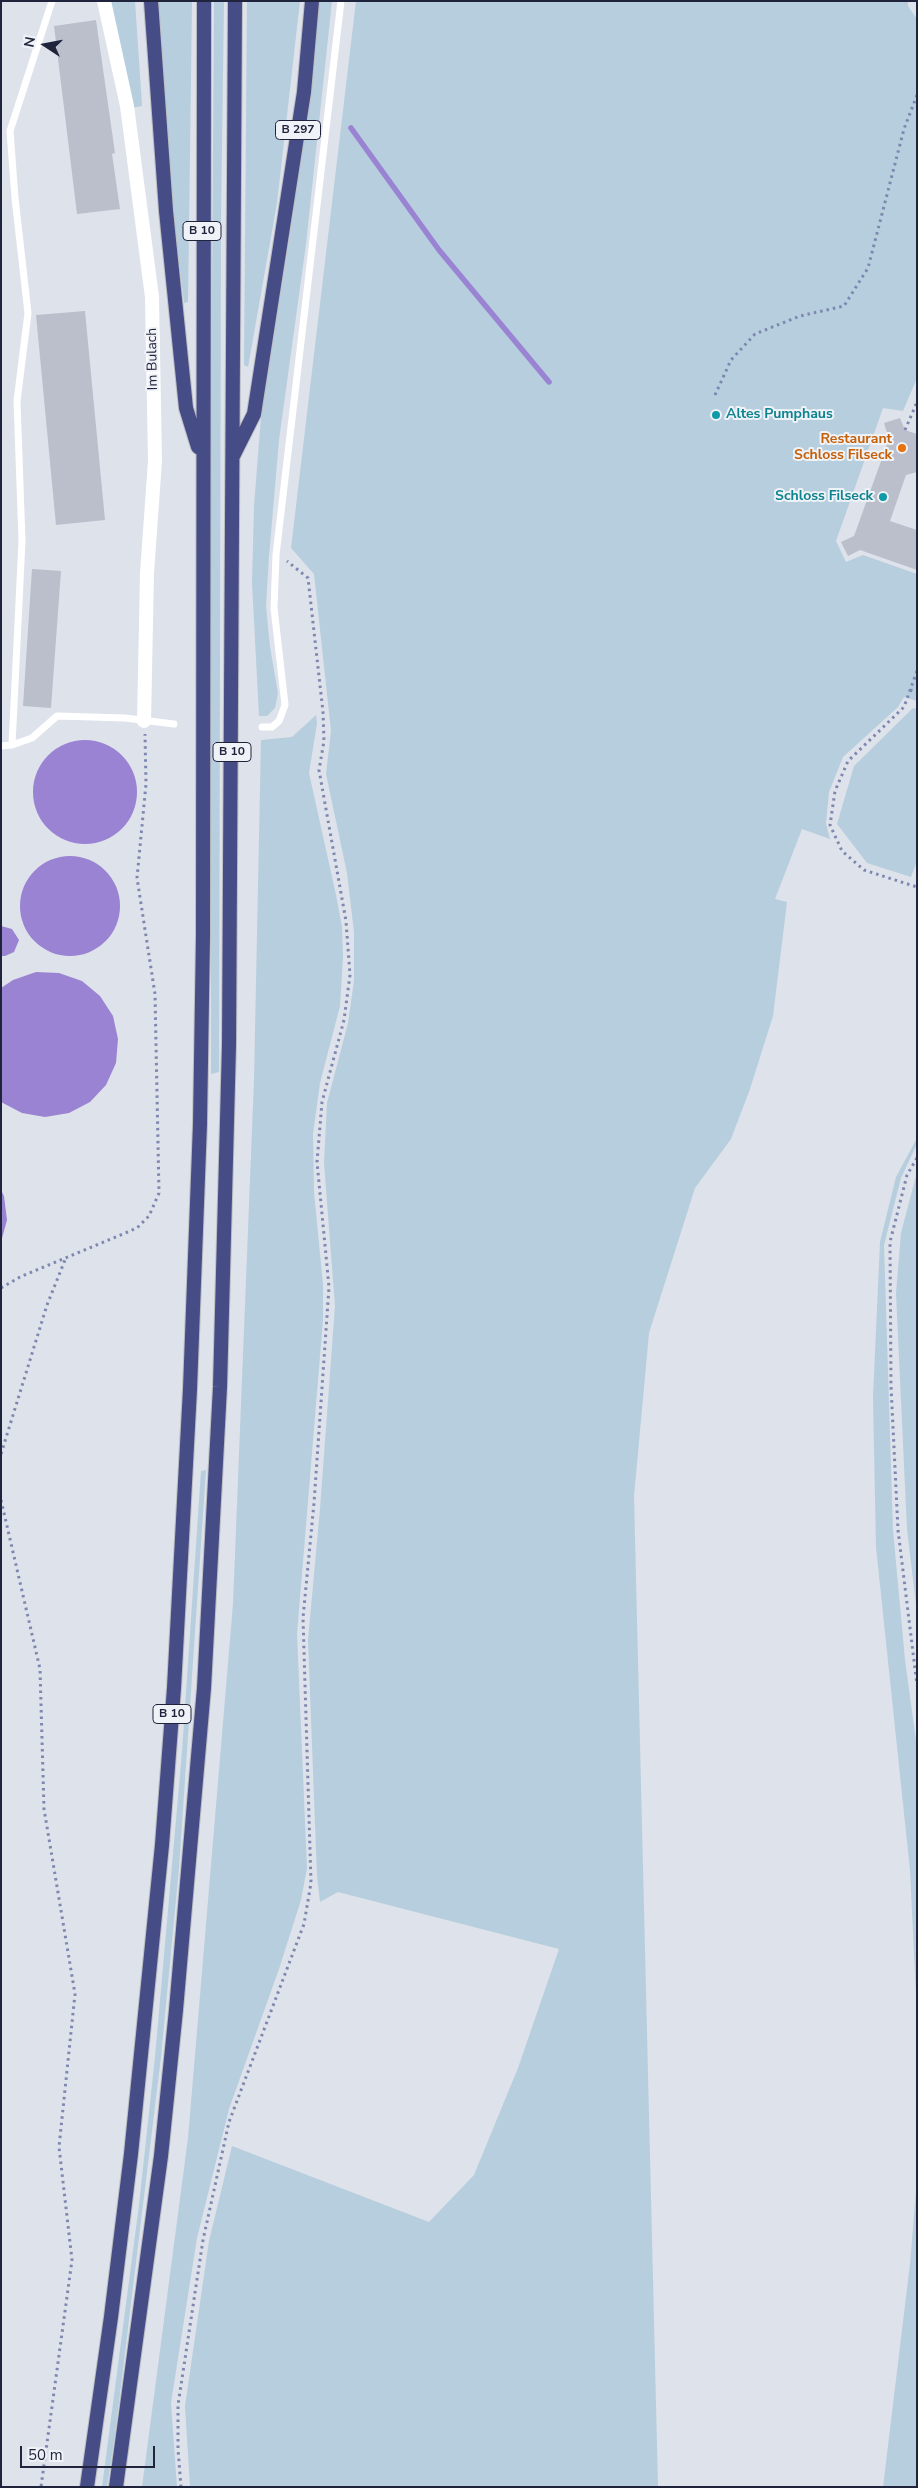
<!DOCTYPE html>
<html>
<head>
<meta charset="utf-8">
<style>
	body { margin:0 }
	#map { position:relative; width:918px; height:2488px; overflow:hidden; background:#dee2ea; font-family:"Nunito Sans",sans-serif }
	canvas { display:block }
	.frame { position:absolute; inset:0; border:2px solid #1f233b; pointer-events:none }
	.north { position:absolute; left:20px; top:20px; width:50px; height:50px; -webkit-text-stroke:4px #eff2f7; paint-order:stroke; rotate:281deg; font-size:14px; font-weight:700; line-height:20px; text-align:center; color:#1f233b }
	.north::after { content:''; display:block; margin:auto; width:18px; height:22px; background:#1f233b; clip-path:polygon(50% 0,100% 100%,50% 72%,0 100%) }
	.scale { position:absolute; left:20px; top:2446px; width:135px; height:22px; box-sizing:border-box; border:2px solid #1f233b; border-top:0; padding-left:6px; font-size:15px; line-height:18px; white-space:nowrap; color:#1f233b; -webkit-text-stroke:4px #eff2f7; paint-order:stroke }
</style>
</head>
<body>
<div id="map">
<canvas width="918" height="2488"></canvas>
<div class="frame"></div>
<div class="north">N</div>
<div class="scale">50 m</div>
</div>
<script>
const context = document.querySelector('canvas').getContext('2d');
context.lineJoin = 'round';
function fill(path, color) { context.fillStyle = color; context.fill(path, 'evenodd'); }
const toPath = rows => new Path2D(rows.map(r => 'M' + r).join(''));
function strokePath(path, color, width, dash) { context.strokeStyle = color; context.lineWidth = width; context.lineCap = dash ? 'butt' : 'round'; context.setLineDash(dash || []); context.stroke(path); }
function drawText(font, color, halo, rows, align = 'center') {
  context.font = font + ' "Nunito Sans",sans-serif'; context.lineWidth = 4; context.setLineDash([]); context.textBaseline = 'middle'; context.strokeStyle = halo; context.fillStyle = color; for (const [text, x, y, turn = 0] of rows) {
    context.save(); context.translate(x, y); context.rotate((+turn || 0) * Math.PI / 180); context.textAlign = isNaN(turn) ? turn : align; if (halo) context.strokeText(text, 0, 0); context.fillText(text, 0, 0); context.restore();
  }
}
const green = toPath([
	[110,1,135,1,142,106,131,108],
	[156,1,192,1,188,302,184,303,169,180],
	[214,1,224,1,221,218,219,1072,211,1074,211,444],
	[247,1,300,1,277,203,248,367,244,365],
	[317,1,332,1,306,244,279,440,269,556,266,606,270,647,278,693,275,708,267,716,259,716,252,583,254,506,261,417,293,215,308,96],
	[356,1,908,1,908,6,917,19,917,378,903,411,883,408,836,541,846,562,863,555,917,574,917,701,904,697,898,707,843,757,829,792,826,824,830,839,802,829,775,899,787,902,773,1016,750,1089,731,1139,695,1188,649,1333,634,1496,658,2487,190,2487,185,2406,209,2241,232,2146,429,2222,474,2175,518,2068,559,1949,338,1892,320,1902,317,1876,308,1640,320,1509,335,1306,324,1163,327,1103,348,1023,354,981,354,932,347,873,326,774,331,731,314,574,291,548],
	[913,708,917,709,917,861,911,877,867,863,837,824,854,766],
	[316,715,317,723,309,773,336,895,342,927,343,957,340,1006,320,1083,313,1134,314,1192,323,1285,323,1320,297,1634,307,1868,301,1900,279,1969,229,2109,197,2238,171,2403,177,2487,142,2487,188,2138,233,1604,254,1080,261,740,292,737],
	[917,1138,917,1144,901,1178,884,1245,893,1530,905,1660,917,1748,917,2016,910,1870,876,1547,873,1397,880,1242,896,1177],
	[916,1176,917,1176,917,1613,907,1529,896,1293,901,1233],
	[206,1470,179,1868,161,2057,115,2435,107,2487,102,2487,139,2205,155,2057,182,1752,201,1471],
	[917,2179,917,2487,883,2487,910,2264]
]);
const water = toPath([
	'33 792a52 52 0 1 1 104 0a52 52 0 1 1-104 0Z',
	'20 906a50 50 0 1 1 100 0a50 50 0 1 1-100 0Z',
	[1,926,12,929,19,940,14,952,5,956,1,956],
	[36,972,59,973,82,981,100,996,113,1016,118,1039,116,1063,106,1085,90,1102,69,1113,45,1117,22,1113,1,1102,1,988,13,980],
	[1,1190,4,1196,7,1220,1,1242]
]);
const stream = toPath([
	[351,128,439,250,549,382]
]);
const building = toPath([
	[96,20,115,153,112,154,120,209,77,214,54,26],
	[85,311,105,520,56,525,36,315],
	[900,418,905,430,917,434,917,472,906,475,890,521,917,530,917,570,860,550,848,556,841,542,854,536,889,439,884,423],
	[32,569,61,571,51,708,23,706]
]);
const path = toPath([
	[715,395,731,360,755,334,800,316,844,306,868,268,904,129,917,95],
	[905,430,917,402],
	[917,671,904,707,848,761,835,791,830,825,842,851,864,870,917,887],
	[910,690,917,692],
	[917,1158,907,1175,890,1242,891,1386,898,1530,917,1685],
	[1,1288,20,1277,137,1228,149,1216,159,1193,155,994,137,878,146,784,145,734],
	[1,1454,47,1305,65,1260],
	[1,1500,40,1669,44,1809,75,1994,59,2147,72,2260,41,2487],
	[181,2487,178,2449,178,2405,203,2240,229,2122,304,1924,311,1883,303,1618,314,1503,329,1287,317,1162,322,1102,344,1020,350,975,346,921,319,770,324,741,323,712,308,578,287,561]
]);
const service = toPath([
	[262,727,272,727,279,721,285,705,274,608,276,555,341,1],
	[12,745,22,541,17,401,28,313,15,198,10,131,52,1],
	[1,746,12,745,32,738,57,716,125,718,174,724]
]);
const minor = toPath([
	[104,1,127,106,152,297,155,461,147,573,144,721]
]);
const trunk = toPath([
	[151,1,166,211,186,408,198,447],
	[233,456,254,414,304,92,312,1],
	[87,2487,111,2317,131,2154,162,1845,174,1688,190,1389,200,1124,203,936,204,1],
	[116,2487,161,2156,176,2010,204,1688,220,1387,229,1045,235,1]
]);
const markers = [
	[716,415,5,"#0f9aa8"],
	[902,448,5,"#e8710a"],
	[883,497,5,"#0f9aa8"]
];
const shields = [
	[298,130,45],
	[202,231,38],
	[232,752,38],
	[172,1714,38]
];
const shieldNames = [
	["B 297",298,130],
	["B 10",202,231],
	["B 10",232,752],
	["B 10",172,1714]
];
const streetNames = [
	["Im Bulach",153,359,-91]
];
const cultureNames = [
	["Altes Pumphaus",726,415],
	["Schloss Filseck",873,497,"right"]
];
const foodNames = [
	["Restaurant",892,440],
	["Schloss Filseck",892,456]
];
fill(green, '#b6cedd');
fill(water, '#9983d2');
strokePath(stream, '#9983d2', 5.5);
fill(building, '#bbbfcb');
strokePath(trunk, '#bcbdc4', 16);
strokePath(path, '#7d87af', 3, [2.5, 4]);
strokePath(service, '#fff', 7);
strokePath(minor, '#fff', 14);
strokePath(trunk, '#464c85', 14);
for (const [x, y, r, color] of markers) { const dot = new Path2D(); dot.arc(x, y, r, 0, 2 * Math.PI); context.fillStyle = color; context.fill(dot); strokePath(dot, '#eff2f7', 2); }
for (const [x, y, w] of shields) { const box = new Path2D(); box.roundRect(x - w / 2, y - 9.5, w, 19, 4); context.fillStyle = '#eff2f7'; context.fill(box); strokePath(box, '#1f233b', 1); }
drawText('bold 12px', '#1f233b', null, shieldNames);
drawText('14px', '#1f233b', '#eff2f7', streetNames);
drawText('bold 14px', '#0d838f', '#eff2f7', cultureNames, 'left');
drawText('bold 14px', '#c56008', '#eff2f7', foodNames, 'right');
</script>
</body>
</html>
